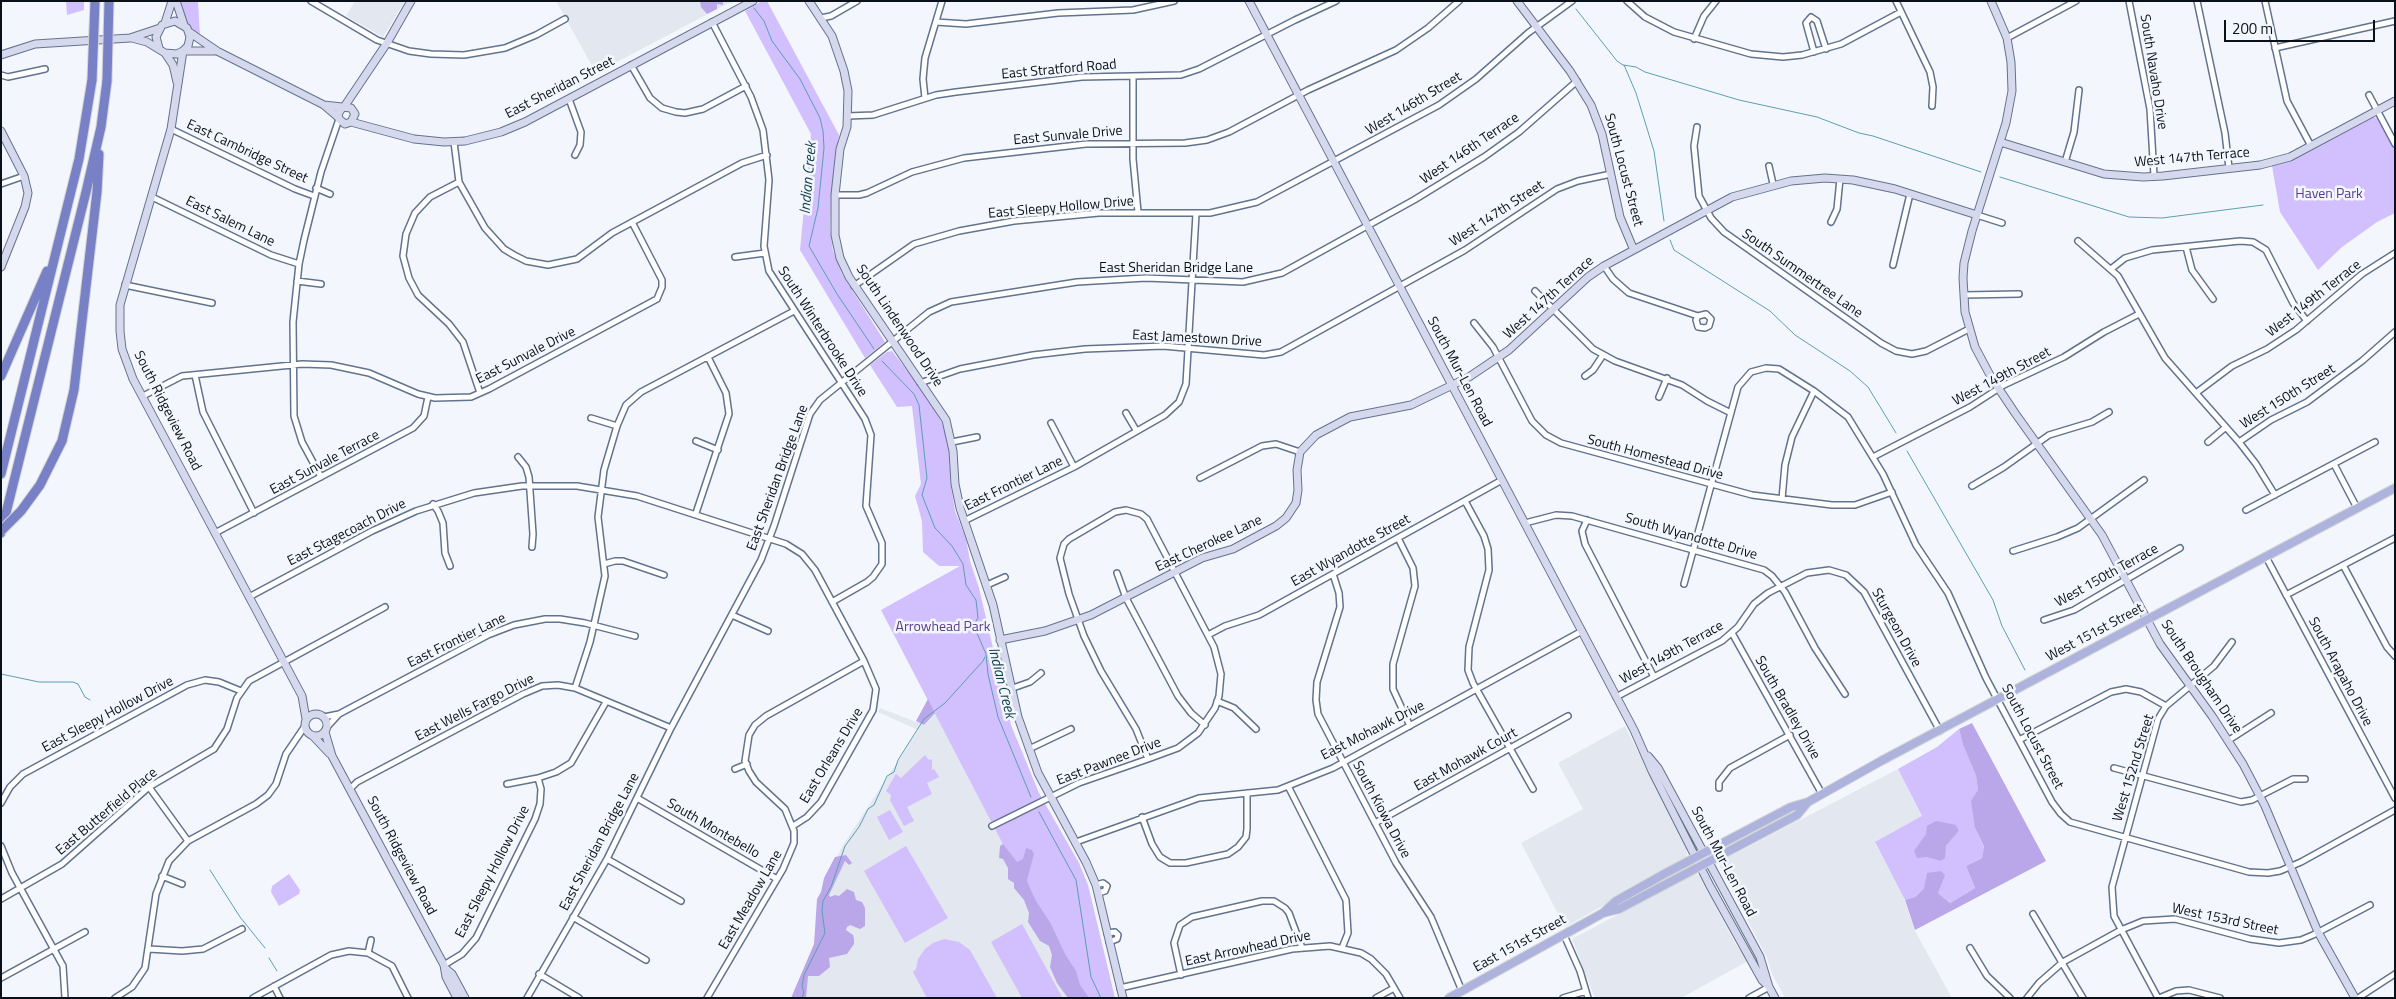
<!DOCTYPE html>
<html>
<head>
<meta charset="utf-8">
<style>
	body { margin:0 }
	#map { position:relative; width:2396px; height:999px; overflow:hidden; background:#f3f7fd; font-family:"Titillium Web",sans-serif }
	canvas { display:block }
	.frame { position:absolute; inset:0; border:2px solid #091019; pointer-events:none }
	.scale { position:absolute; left:2224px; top:20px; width:151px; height:22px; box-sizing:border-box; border:2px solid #091019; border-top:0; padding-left:6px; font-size:15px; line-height:18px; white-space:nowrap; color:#091019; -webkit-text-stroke:4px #f3f7fd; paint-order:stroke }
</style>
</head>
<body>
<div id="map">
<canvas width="2396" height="999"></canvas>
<div class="frame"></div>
<div class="scale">200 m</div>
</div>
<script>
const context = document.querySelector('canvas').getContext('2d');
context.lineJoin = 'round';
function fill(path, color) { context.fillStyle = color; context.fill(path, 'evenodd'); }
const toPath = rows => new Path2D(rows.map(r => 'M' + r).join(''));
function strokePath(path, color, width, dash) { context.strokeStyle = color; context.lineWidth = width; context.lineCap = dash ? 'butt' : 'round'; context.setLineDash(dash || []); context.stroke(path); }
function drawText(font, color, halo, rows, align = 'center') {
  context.font = font + ' "Titillium Web",sans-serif'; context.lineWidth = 5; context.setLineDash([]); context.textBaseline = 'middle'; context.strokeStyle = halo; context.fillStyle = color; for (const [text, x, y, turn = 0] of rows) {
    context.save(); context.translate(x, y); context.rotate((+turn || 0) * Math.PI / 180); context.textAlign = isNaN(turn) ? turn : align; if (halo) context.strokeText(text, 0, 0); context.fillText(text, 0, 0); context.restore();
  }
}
const built = toPath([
	[355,1,405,1,383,37,346,16],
	[556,1,738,1,727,4,596,73],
	[880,708,924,725,935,713,1083,998,790,998,794,998,819,935,825,880,843,845,918,730,878,712],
	[1625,726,1687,849,1687,855,1684,860,1565,927,1521,843,1583,809,1558,763],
	[1898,769,1922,817,1875,843,1903,896,1915,931,1952,998,1785,998,1772,974,1767,958,1720,867,1721,861],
	[1694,874,1699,875,1736,945,1748,961,1681,998,1595,998,1572,939]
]);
const green = toPath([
	[66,1,84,1,84,10,67,15],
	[180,1,198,1,200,37,187,25],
	[762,1,767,1,839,135,831,194,830,229,833,251,842,274,885,342,865,358,800,250,811,134,745,11],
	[2371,117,2378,118,2395,150,2395,213,2377,222,2342,247,2318,270,2280,212,2272,166,2290,160],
	[892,351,926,395,942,423,948,442,951,486,955,511,966,539,970,561,979,588,1011,725,1039,793,1079,863,1088,885,1115,998,1083,998,881,610,960,566,939,566,923,552,922,521,915,496,921,484,912,406,897,407,870,365,887,352],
	[1959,729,1963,745,1976,776,1978,790,1975,828,1984,848,1982,858,1966,866,1975,888,1950,903,1938,893,1924,888,1915,897,1905,900,1875,842,1922,816,1898,769,1937,747],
	[1940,824,1956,826,1959,831,1946,846,1940,861,1926,857,1920,843],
	[925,755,929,760,932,759,932,770,934,769,939,777,927,783,932,794,907,807,914,821,904,826,890,800,891,795,886,791,896,774,901,778],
	[890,810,903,832,889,840,877,817],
	[906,846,948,918,905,943,864,871],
	[289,874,300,890,299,894,279,906,271,892,272,886],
	[1022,924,1062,997,1061,998,1022,998,991,942],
	[944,939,959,942,970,950,997,998,927,998,913,972,916,969,918,959,925,949,933,943]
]);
const forest = toPath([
	[700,1,723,1,723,5,717,4,717,9,707,14,701,7],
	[928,699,935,713,924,725,916,721],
	[1972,723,2046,861,1915,930,1905,900,1915,897,1924,888,1927,873,1941,871,1945,875,1938,893,1950,903,1975,888,1966,866,1982,858,1984,847,1975,828,1971,801,1978,790,1976,776,1963,745,1959,729],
	[1936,821,1956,825,1959,831,1946,846,1945,858,1940,861,1926,857,1917,858,1914,851,1926,834,1927,826],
	[1003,844,1017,862,1023,859,1026,848,1032,850,1034,854,1027,880,1029,886,1036,901,1051,924,1065,954,1076,971,1080,985,1089,998,1068,998,1057,983,1050,967,1052,955,1049,946,1040,941,1028,922,1029,913,1024,900,1014,888,1014,883,1008,879,1008,868,1003,859,999,858,1000,846],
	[846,855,852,863,849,865,845,861,829,895,830,897,835,895,839,896,847,889,854,892,856,900,862,902,865,908,865,926,860,929,850,925,847,927,846,930,853,935,854,939,854,944,847,954,829,958,830,967,819,976,808,976,806,998,791,998,814,944,817,899,821,892,824,878,835,857]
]);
const stream = toPath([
	[754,8,764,21,772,41,800,79,820,118,823,131,824,148,818,208,809,246,837,294,874,349],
	[1576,9,1617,61,1623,65,1636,67,1645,72,1739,100,1817,117,1859,133,1873,136,1981,172],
	[1624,65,1636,93,1654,151,1664,221],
	[2000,177,2129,217,2162,218,2263,205],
	[1670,240,1674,250,1770,311,1795,335,1850,371,1868,387,1896,433],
	[882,361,914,394,919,405,927,478,922,495,935,528,952,546,963,564,966,585,976,600,978,618,973,626,974,630,977,633,986,654,988,674,998,717,1031,797],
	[1907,451,1993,600,2002,626,2025,670],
	[1,674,39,682,73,682,78,684,85,697,90,700],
	[1039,812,1076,880,1091,977,1101,998],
	[210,870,240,917,265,948],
	[269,958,277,971],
	[802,998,804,992,802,986,804,975,825,933,822,911,823,901,831,887,845,846,859,827,868,809,874,805,887,776,894,772,898,760,924,719,945,703,983,661,985,657]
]);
const street = toPath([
	[311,1,377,40,409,51,431,54,464,55,505,48,536,35,565,19],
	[1627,1,1645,17,1674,32,1751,54,1783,57,1802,55,1841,44,1901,12],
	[1896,1,1930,72,1933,87,1932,106],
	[2129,1,2150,109,2154,176],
	[2197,1,2225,133,2229,168],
	[2265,1,2287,101,2311,146],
	[821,18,831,16,857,1],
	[712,22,751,97,763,130,769,180,764,246,769,271,865,419,871,435,866,506,882,543,882,564,873,577,867,582,832,602],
	[936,22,966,24,1058,13,1133,10,1174,1],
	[2007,38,2076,1],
	[1694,39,1704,16,1716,1],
	[2275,48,2395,21],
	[1814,52,1806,23,1811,17,1817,21,1826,49],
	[631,65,650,98,662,108,676,112,685,113,703,109,746,86],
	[1,75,8,77,45,69],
	[1133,76,1133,159,1138,212],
	[2369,95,2395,144],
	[925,98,923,79,925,58,942,1],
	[569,99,581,132,580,145,575,155],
	[848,116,873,115,936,95,956,92,1082,77,1181,75,1199,69,1295,20,1336,1],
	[1697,127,1694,146,1699,196,1711,218,1724,232,1881,343,1896,351,1912,354,1926,351,1969,329],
	[171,129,295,189,314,196],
	[454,142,459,182,485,228,504,249,514,255,526,261,548,265,577,259,612,233,742,163,767,155],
	[2065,162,2074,132,2079,90],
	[1769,166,1773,184],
	[459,182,430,197,415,213,406,234,403,256,409,278,418,295,449,324,463,342,480,393],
	[1,184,24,176],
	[316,188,330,194],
	[835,195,859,195,867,193,912,172,964,158,1086,144,1185,143,1207,140,1229,132,1308,90,1396,50,1428,28,1459,1],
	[152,197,271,255,299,264],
	[1977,215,2002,223],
	[1831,222,1837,209,1840,179],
	[2078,241,2118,276,2165,358,2239,442,2256,464,2275,495],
	[2186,247,2192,270,2213,299],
	[735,257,765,253],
	[1893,265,1910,194],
	[1604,266,1613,279,1629,293,1698,316,1706,314,1711,319,1709,326,1705,328,1698,327,1696,320,1698,316],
	[2111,269,2125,258,2152,250,2240,241,2253,242,2266,250,2293,303,2307,321],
	[297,281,321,284],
	[125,285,212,303],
	[854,286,914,244,959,231,1014,221,1099,213,1210,213,1257,202,1439,105,1476,79,1528,33,1572,1],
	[1535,291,1593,349,1615,361,1682,385,1707,401,1731,413],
	[1964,295,2019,294],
	[1474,323,1493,347,1532,421,1546,435,1561,443,1752,495,1832,505,1855,505,1892,492],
	[195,375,203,412,254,513],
	[1585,376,1593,370,1603,355],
	[920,383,960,369,1033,355,1085,349,1163,346,1264,355,1281,352,1465,250,1557,189,1578,181,1611,174],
	[2196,393,2232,366,2267,349,2296,330,2362,274,2395,253],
	[143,396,182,376,302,364,331,365,369,373,418,394,435,398,471,397,489,389,657,299,662,287,662,280,632,222],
	[1659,397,1667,378],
	[1126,413,1136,430],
	[591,418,617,426],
	[1051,423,1074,467],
	[696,441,718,450],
	[952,442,977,437],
	[2208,442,2226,427],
	[2239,442,2271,420,2307,402,2362,361,2395,332],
	[518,457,526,467,529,477,533,534,532,547],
	[1873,457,1970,407,2004,385,2064,357,2104,332,2139,314],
	[2334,464,2357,508],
	[321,477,302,442,294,416,293,322,299,264,304,240,321,172,339,119],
	[1200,478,1262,446,1276,444,1300,452],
	[1972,486,2004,467,2049,435,2092,422,2109,412],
	[1782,499,1785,465,1792,437,1814,391],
	[1465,501,1484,536,1488,549,1489,570,1469,647,1468,670,1473,683,1533,789],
	[433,504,438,511,443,523,445,553,450,566],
	[2246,510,2375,442],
	[696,513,729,414,726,393,708,357],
	[1587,520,1582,531,1585,544,1654,677],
	[964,521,1074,467,1165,415,1179,402,1186,384,1196,214],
	[1525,523,1556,515,1572,516,1764,570,1772,576,1785,592,1815,648,1845,694],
	[215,533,413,428,424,416,428,397],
	[1398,538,1413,568,1415,586,1393,664,1393,689,1410,726],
	[2013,551,2057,537,2078,528,2144,480],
	[2266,557,2395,798],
	[604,564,615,561,623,561,664,575],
	[2343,565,2387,647,2395,656],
	[1117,573,1126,598,1178,696,1191,713,1205,725],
	[1333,574,1339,593,1340,607,1317,682,1316,700,1318,714,1396,863,1431,917,1462,991],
	[1684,584,1738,387,1751,372,1766,368,1779,369,1814,391,1848,417,1883,474,1916,545,1948,593,1986,678,2052,802,2061,814,2070,822,2249,872,2268,873,2280,871,2301,862,2395,810],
	[987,585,1005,577],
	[2286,595,2395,538],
	[249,597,372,531,416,511,474,493,522,486,577,486,637,496,786,544,802,554,815,570,864,661,876,689,873,710,821,802,807,817,793,826],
	[732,615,768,631],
	[2044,620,2074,610,2180,548],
	[1732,633,1822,794],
	[1208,635,1225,626,1259,615,1502,480],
	[575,688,590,642,605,576,598,517,604,470,617,426,626,405,641,392,794,311],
	[1010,689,1030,682,1041,673],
	[1616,697,1722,641,1738,627,1754,604,1768,593,1807,573,1829,570,1846,575,1864,592,1940,731],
	[1217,701,1234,708,1256,729],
	[324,717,339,714,488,635,514,625,545,619,560,619,585,623,635,636],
	[327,727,338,715],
	[2019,740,2111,692,2126,689,2141,692,2166,706],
	[2229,740,2271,713],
	[1029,749,1071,729],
	[2114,768,2241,802,2252,800,2293,779,2305,779],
	[735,769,747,764],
	[507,784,538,778,556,772,571,763,606,702],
	[1288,786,1346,900,1348,933,1342,948],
	[149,787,188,841],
	[351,788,357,782,523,694,542,686,558,685,575,688,671,728],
	[1719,788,1719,782,1730,768,1790,735],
	[637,798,777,879],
	[1,803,10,787,23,774,187,685,205,680,219,682,241,691],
	[1142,817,1152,844,1160,857,1170,863,1186,863,1228,854,1238,847,1246,837,1247,829,1247,793],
	[1375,823,1568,716],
	[992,826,1079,783,1148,759,1178,748,1198,733,1215,708,1219,696,1221,674,1214,647,1147,519,1141,514,1126,510,1115,512,1069,539,1064,544,1060,558,1069,594,1084,636,1101,671,1136,729,1148,759],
	[1076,842,1199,798,1278,790,1333,768,1582,631],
	[1,846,12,873,63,966,65,998],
	[607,859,681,901],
	[162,876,182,884],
	[1096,885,1103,883,1107,886,1105,891,1098,893],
	[1,899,62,864,149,787,214,749,227,729,237,698,249,681,385,607],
	[2033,914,2083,998],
	[573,917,646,960],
	[1107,933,1115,932,1118,935,1117,939,1109,942],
	[1564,935,1580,971,1588,998],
	[1970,948,1987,976,2010,998],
	[149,949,182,951,203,949,242,929],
	[368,953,371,940],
	[444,965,462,954,476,938,535,819,540,804,541,789,538,778],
	[539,974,579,998],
	[1181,975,1174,943,1180,925,1192,917,1262,901,1274,901,1285,908,1289,913,1302,948],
	[1,978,85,932],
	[274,986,280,998],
	[1120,988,1292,949,1330,946,1361,953,1371,959,1386,974,1400,998],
	[115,998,132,987,145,968,156,894,169,861,188,841,256,804,268,795,276,784,286,754,305,726],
	[253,998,331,955,349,951,368,953,392,966,408,998],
	[527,998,607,859,671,728,761,560,774,526,810,414,820,400,929,312,951,302,1077,282,1146,278,1243,282,1282,273,1414,200,1484,157,1519,132,1577,81],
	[707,998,783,869,794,843,794,831,785,809,756,782,749,771,745,761,749,735,755,725,766,716,864,661],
	[1376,998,1394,988],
	[1563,998,1586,991],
	[1749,998,1769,987],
	[2027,998,2039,983,2063,962,2121,930,2143,921,2175,919,2250,939,2279,943,2301,940,2313,935,2370,905],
	[2158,998,2114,916,2112,887,2158,719,2166,706,2214,666,2232,642],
	[2159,998,2176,991,2189,990,2220,998],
	[2358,998,2395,974]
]);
const secondary = toPath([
	[176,1,184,25],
	[809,1,832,36,844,71,848,91,847,127,840,149,835,195,835,235,840,258,849,277,946,420,953,451,955,484,960,508,993,605,1018,717,1038,773,1086,862,1096,885,1123,998],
	[1249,1,1634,730,1652,771,1710,886,1762,980,1769,987],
	[1517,1,1570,71,1591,105,1602,134,1620,217,1633,248],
	[1991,1,2007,38,2011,62,2012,91,2006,123,1972,231,1964,263,1963,278,1965,312,1975,347,1991,377,2015,413,2102,535,2160,644,2212,716,2243,764,2265,806,2318,932,2355,998],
	[165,23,172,1],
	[189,32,217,51,324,105,338,117],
	[132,38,147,42,165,53,177,54,183,51,188,46,190,37,187,28,175,21,162,25,156,37,159,48],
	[183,51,171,129,120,305,120,331,122,349,133,379,302,696,306,719],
	[184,51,214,51],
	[165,53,173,65,177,82],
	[1,55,35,44,130,38,160,28],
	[324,105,351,108,355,114,351,122,345,124,339,119,338,114,342,108],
	[344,107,387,43,411,1],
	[351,122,414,139,444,142,465,141,501,132,525,122,753,1],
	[1,131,24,176,28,193,25,207,1,267],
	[2000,142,2104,174,2143,177,2163,176,2260,165,2290,157,2395,101],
	[1000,640,1045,631,1091,615,1202,558,1233,549,1276,526,1286,518,1296,503,1298,490,1297,470,1300,452,1316,435,1350,417,1411,405,1469,377,1509,350,1588,277,1604,266,1732,197,1791,181,1825,178,1853,180,1895,189,1977,215],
	'305 725a11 11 0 1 1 22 0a11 11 0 1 1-22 0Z',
	[325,732,332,756,444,965,446,977,457,998],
	[312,735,330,754],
	[1648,756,1658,768,1760,957,1769,987,1775,998],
	[446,969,452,974,465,998]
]);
const primary = toPath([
	[1603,913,1616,901,1664,874,1791,807,1808,802,1881,761,2395,488],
	[1449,998,1603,913,1619,909,1797,815,1807,803]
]);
const highway = toPath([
	[1,376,47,271],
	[62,441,74,390,97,192,99,154],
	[1,474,79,159,92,80],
	[1,533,86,192,101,127,107,81]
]);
const highwayBridge = toPath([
	[92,80,95,2],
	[107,81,109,1],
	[1,531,21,511,40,485,62,441]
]);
const streetNames = [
	["East Stratford Road",1059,70,-5],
	["South Navaho Drive",2153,72,81],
	["East Sheridan Street",560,88,-27],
	["West 146th Street",1414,104,-31],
	["East Sunvale Drive",1068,136,-5],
	["West 146th Terrace",1470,149,-34],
	["East Cambridge Street",247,152,25],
	["West 147th Terrace",2192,158,-5],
	["South Locust Street",1623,170,75],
	["East Sleepy Hollow Drive",1061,208,-5],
	["West 147th Street",1497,214,-33],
	["East Salem Lane",230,222,26],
	["East Sheridan Bridge Lane",1176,269],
	["South Summertree Lane",1802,274,35],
	["West 147th Terrace",1549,298,-42],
	["West 149th Terrace",2314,299,-38],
	["South Lindenwood Drive",899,326,56],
	["South Winterbrooke Drive",822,332,57],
	["East Jamestown Drive",1197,339,3],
	["East Sunvale Drive",526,356,-27],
	["South Mur-Len Road",1459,372,62],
	["West 149th Street",2002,377,-28],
	["West 150th Street",2288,397,-32],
	["South Ridgeview Road",167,411,63],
	["South Homestead Drive",1655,458,15],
	["East Sunvale Terrace",325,463,-28],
	["East Sheridan Bridge Lane",778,478,-70],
	["East Frontier Lane",1014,484,-26],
	["East Stagecoach Drive",347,533,-27],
	["South Wyandotte Drive",1691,537,16],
	["East Cherokee Lane",1209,544,-25],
	["East Wyandotte Street",1351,551,-29],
	["West 150th Terrace",2107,576,-29],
	["Sturgeon Drive",1896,628,61],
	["West 151st Street",2095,633,-28],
	["East Frontier Lane",457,641,-26],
	["West 149th Terrace",1672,653,-29],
	["South Arapaho Drive",2340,672,62],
	["South Brougham Drive",2201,677,56],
	["East Wells Fargo Drive",475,708,-27],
	["South Bradley Drive",1787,708,60],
	["East Sleepy Hollow Drive",108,715,-28],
	["East Mohawk Drive",1373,731,-27],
	["South Locust Street",2032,737,62],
	["East Orleans Drive",832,756,-59],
	["East Mohawk Court",1466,760,-29],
	["East Pawnee Drive",1109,762,-21],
	["West 152nd Street",2134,768,-73],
	["South Kiowa Drive",1381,810,62],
	["East Butterfield Place",107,812,-40],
	["South Montebello",713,829,30],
	["East Sheridan Bridge Lane",600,842,-62],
	["South Ridgeview Road",401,856,62],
	["South Mur-Len Road",1723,862,62],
	["East Sleepy Hollow Drive",493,872,-63],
	["East Meadow Lane",751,900,-60],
	["West 153rd Street",2225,920,12],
	["East 151st Street",1520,944,-29],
	["East Arrowhead Drive",1248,949,-12]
];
const parkNames = [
	["Haven Park",2329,195],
	["Arrowhead Park",943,628]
];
const waterNames = [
	["Indian Creek",809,178,-85],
	["Indian Creek",1001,683,76]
];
fill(built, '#e3e7ef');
fill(green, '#d1bffe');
fill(forest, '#baa7e9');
strokePath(stream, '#5b9eb3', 1);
strokePath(street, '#62738d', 8);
strokePath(secondary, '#62738d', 9);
strokePath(primary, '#d3d4d6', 10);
strokePath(highway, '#d3d4d6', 11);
strokePath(street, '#fff', 5);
strokePath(secondary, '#d6d9ee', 7);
strokePath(primary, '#aeb3dd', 8);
strokePath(highway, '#7880c6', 9);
strokePath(highwayBridge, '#d3d4d6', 11, []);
strokePath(highwayBridge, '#7880c6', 9);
drawText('14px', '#091019', '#f3f7fd', streetNames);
drawText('14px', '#593d8b', '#f3f7fd', parkNames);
drawText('italic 15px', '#143f4a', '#f3f7fd', waterNames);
</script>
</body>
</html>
